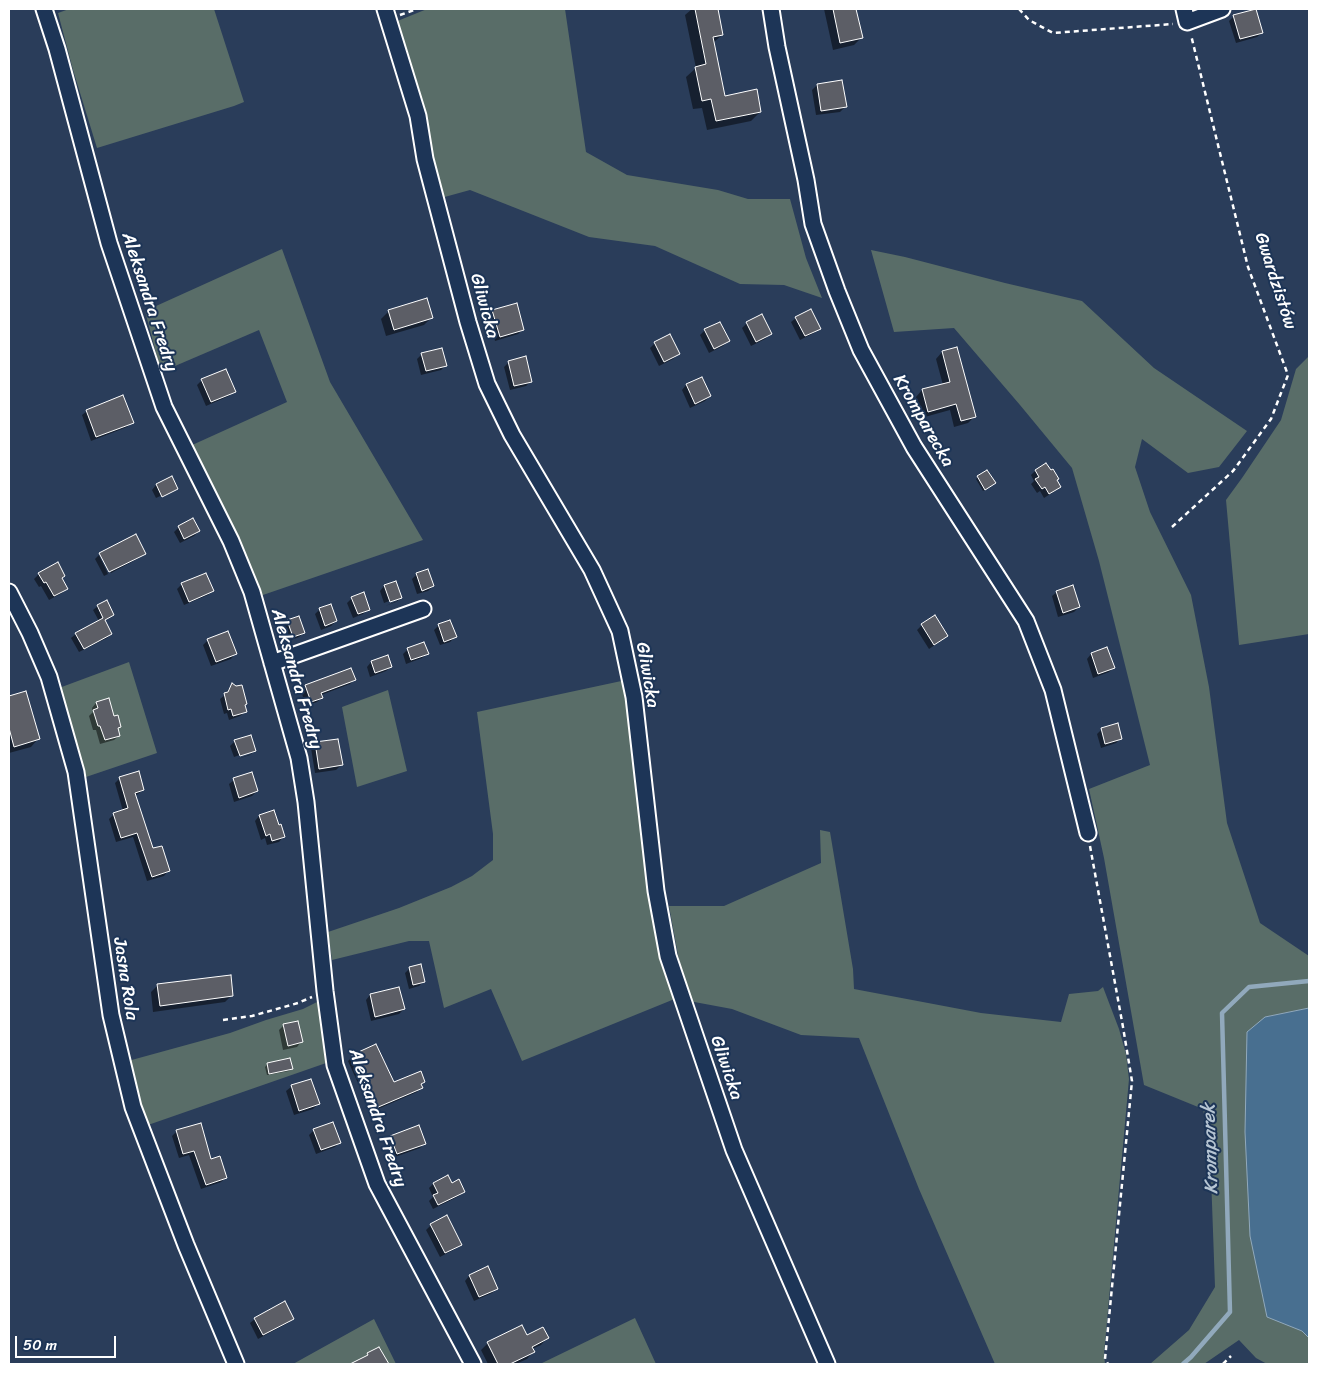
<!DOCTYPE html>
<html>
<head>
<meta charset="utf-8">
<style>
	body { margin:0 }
	#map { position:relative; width:1318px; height:1373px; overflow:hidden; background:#2a3d5a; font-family:Sriracha,sans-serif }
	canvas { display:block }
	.frame { position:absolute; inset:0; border:10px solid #fff; pointer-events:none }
	.scale { position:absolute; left:15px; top:1336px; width:101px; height:22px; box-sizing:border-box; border:2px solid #fff; border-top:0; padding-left:6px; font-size:15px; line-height:18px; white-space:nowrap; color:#fff; -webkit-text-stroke:4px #1d3557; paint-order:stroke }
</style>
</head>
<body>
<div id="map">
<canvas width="1318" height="1373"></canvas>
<div class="frame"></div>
<div class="scale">50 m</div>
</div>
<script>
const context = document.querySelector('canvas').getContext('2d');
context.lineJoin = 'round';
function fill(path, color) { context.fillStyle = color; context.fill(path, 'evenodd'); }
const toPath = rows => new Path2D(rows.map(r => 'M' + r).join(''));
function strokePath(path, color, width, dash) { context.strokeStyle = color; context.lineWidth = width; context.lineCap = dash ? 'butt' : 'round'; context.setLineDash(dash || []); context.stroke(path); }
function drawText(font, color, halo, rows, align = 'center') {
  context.font = font + ' Sriracha,sans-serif'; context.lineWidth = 4; context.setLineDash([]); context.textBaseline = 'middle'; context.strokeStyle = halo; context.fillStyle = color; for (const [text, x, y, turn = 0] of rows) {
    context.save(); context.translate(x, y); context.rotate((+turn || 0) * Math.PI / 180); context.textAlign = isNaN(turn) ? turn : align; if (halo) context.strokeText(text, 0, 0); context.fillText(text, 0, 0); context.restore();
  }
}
const green = toPath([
	[69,9,214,9,244,102,234,106,97,148,73,70,58,13],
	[427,9,565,9,586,152,627,175,718,190,748,199,790,199,806,258,822,298,784,285,740,284,655,246,589,237,470,190,441,198,395,22],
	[282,249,330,382,423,540,260,596,240,543,190,446,287,402,259,330,161,372,145,311],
	[871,250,905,257,1005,283,1082,301,1154,368,1247,431,1219,467,1188,473,1142,439,1135,467,1150,512,1191,595,1209,687,1227,823,1260,923,1309,956,1309,1008,1265,1017,1267,1316,1302,1331,1309,1338,1309,1364,1267,1364,1256,1358,1239,1340,1204,1364,1150,1364,1189,1330,1215,1287,1210,1148,1203,1109,1144,1085,1104,858,1089,789,1150,765,1099,561,1072,468,1020,405,954,328,894,332],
	[1309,356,1309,634,1239,645,1226,500,1242,478,1281,420,1296,369],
	[129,662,157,753,83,778,59,688],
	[626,680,630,702,651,905,661,958,677,998,522,1061,491,989,444,1008,429,941,409,941,332,960,328,932,399,908,451,887,472,876,493,860,493,834,477,712],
	[388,690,407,771,357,787,342,707],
	[820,830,830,832,853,969,854,989,981,1013,1061,1022,1069,994,1098,991,1103,987,1119,1029,1126,1054,1129,1079,1104,1354,1105,1364,995,1364,919,1189,859,1038,801,1035,732,1009,689,1001,678,955,669,906,724,906,821,863],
	[319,1001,329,1062,148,1125,138,1099,128,1061,230,1033,266,1020,303,1009],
	[635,1318,656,1364,540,1364],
	[374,1319,396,1364,293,1364]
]);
const water = toPath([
	[1309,1008,1309,1338,1302,1331,1267,1317,1250,1236,1245,1132,1247,1032,1265,1017,1309,1008]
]);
const shadow = toPath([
	[692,9,708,9,708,11,717,9,722,35,713,43,724,97,760,112,751,121,707,130,702,108,693,109,686,77,696,68,685,15],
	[824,9,855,9,861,38,854,45,833,50],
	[1234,16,1262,33,1257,37,1236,43,1229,21],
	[841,81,845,107,840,112,816,115,812,90,817,85],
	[389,311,432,317,424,325,386,336,381,319],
	[492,311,523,329,518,334,495,341,488,316],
	[796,318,819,328,814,333,800,340,791,322],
	[747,323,770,334,765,339,751,346,742,328],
	[705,330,728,341,723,346,709,353,700,335],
	[655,343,678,354,673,359,659,366,650,348],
	[942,352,975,416,968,423,954,427,950,410,921,418,916,397,922,390,943,385,936,359],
	[422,354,446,365,441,370,421,375,417,359],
	[509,362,531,381,526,386,510,390,504,367],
	[701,378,710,396,705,401,690,408,682,390,686,385],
	[202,380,234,391,229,396,206,406,197,385],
	[87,411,132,422,127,427,91,441,82,415],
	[1035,471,1056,480,1060,487,1055,491,1044,498,1040,491,1037,493,1031,484,1034,481,1031,475],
	[987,472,992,485,983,491,976,479],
	[171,478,177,488,173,492,173,490,156,498,152,490,156,485],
	[179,527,199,531,194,536,180,543,174,532],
	[144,553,139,558,111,573,101,554],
	[99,555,108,574,104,576,95,559],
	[39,574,66,588,62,593,49,600,41,586,39,587,34,579],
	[417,574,433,586,428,591,417,594,412,579],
	[182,584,212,590,208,595,184,605,177,589],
	[384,586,401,598,396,602,385,606,397,601,397,598,384,603,380,591],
	[1057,592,1079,607,1074,612,1058,617,1052,596],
	[352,598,368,609,363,614,353,618,347,603],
	[106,602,113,615,104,621,111,634,107,638,79,652,71,638,76,634,99,621,93,610,98,606],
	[320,609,336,621,331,626,321,630,315,614],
	[935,617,947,636,942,640,929,649,917,630,922,625],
	[288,621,304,632,299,637,288,641,283,626],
	[439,625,455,637,450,642,440,645,434,630],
	[208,640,235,654,231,659,211,666,203,645],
	[408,649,427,654,422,658,406,664,403,654],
	[1091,654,1113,668,1109,672,1093,678,1087,659],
	[387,657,391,667,386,671,370,677,367,667,371,662],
	[354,680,350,684,321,695,322,697,317,702,306,706,301,691,306,686],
	[232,685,244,706,245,712,240,716,229,720,227,713,224,714,220,699,226,694,228,690],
	[25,693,38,739,31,747,9,753,9,698],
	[96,703,113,717,120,727,117,729,119,736,114,740,100,744,96,730,93,730,89,716,93,712,92,708],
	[1102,729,1120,739,1116,743,1101,748,1097,734],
	[235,741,255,750,250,755,235,760,251,754,251,751,234,757,230,746],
	[316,743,341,765,336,770,315,773,311,748],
	[120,778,143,790,138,794,135,795,152,850,168,871,164,876,147,881,133,837,116,842,109,819,114,814,123,811,115,783],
	[234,780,257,791,252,796,234,802,229,784],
	[273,812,283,837,279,842,267,845,265,838,261,840,255,821,259,816],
	[410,968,424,981,419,986,409,989,405,973],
	[158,985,232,995,225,1002,153,1012,151,992],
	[370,995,404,1009,399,1014,371,1021,366,1000],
	[284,1025,301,1042,297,1047,283,1050,279,1030],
	[353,1056,393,1083,424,1082,421,1085,421,1087,417,1092,371,1112,348,1061],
	[289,1060,291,1069,289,1071,267,1075,265,1067,267,1065],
	[310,1080,318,1104,313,1109,294,1115,286,1091,291,1087],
	[314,1130,339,1143,335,1147,316,1154,309,1135],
	[177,1131,226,1177,221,1182,201,1189,189,1155,179,1158,172,1136],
	[391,1137,424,1143,420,1148,392,1158,386,1142],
	[447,1177,452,1185,464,1192,459,1196,433,1209,429,1201,433,1197,429,1188,433,1184],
	[431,1225,460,1244,455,1249,440,1257,426,1230],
	[487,1268,497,1288,492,1293,474,1301,465,1281,469,1276],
	[293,1318,288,1323,258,1339,250,1323,255,1319],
	[526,1337,547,1338,541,1345,532,1349,533,1352,527,1359,516,1364,488,1364,481,1350,488,1343]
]);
const stream = toPath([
	[1183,1364,1191,1357,1230,1312,1222,1013,1249,987,1309,981]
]);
const building = toPath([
	[695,9,718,9,723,35,713,37,725,96,757,89,761,112,716,121,711,99,702,101,695,67,706,64,695,9],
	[833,9,856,9,863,38,840,43,833,9],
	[1256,9,1263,33,1240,39,1233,15,1256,9],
	[842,80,847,107,821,111,817,84,842,80],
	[427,298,433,318,394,330,388,310,427,298],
	[517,303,524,330,500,337,492,310,517,303],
	[811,309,821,329,805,336,795,317,811,309],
	[762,314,772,334,756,342,746,322,762,314],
	[720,322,730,341,714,349,704,329,720,322],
	[670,334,680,354,664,362,654,342,670,334],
	[957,347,976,417,961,421,956,404,928,412,922,389,950,382,942,351,957,347],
	[442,348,447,366,426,371,421,353,442,348],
	[526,356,532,382,514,386,508,361,526,356],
	[226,369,236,392,211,402,201,379,226,369],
	[702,377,711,396,695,404,686,384,702,377],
	[123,395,134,423,96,437,86,410,123,395],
	[1046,463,1051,470,1053,469,1059,479,1057,480,1061,487,1049,494,1045,487,1042,489,1035,479,1039,477,1035,470,1046,463],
	[987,470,996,483,985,490,977,476,987,470],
	[172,476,178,489,162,497,156,484,172,476],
	[193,518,200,531,184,539,178,526,193,518],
	[136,534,146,554,109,572,99,553,136,534],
	[58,562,65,576,62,578,68,589,54,596,46,582,44,583,38,573,58,562],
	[428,569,434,586,422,591,416,573,428,569],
	[206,573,214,591,189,602,181,583,206,573],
	[396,581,402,598,390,602,384,585,396,581],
	[1073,585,1080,607,1063,613,1056,591,1073,585],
	[364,592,370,610,358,614,351,597,364,592],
	[107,600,114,615,105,620,112,634,84,649,75,633,103,618,97,605,107,600],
	[331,604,337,621,325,626,319,608,331,604],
	[935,615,948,636,934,645,921,624,935,615],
	[299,616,305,633,293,637,287,620,299,616],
	[450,620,457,637,444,642,438,624,450,620],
	[228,631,237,654,216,662,207,639,228,631],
	[424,642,429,654,411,660,407,648,424,642],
	[1107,647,1115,668,1098,674,1091,653,1107,647],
	[388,655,392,667,375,673,371,661,388,655],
	[351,668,356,680,321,693,323,698,311,702,305,685,351,668],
	[232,683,236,686,242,685,247,704,245,705,247,712,233,716,231,709,228,710,224,693,228,692,232,683],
	[26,691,40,739,14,747,9,728,9,696,26,691],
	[109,698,114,716,118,715,121,727,118,728,120,736,105,740,100,726,98,726,93,710,98,708,96,702,109,698],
	[1118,723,1122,739,1105,744,1101,728,1118,723],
	[251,735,256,751,240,756,234,740,251,735],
	[338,739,343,765,319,769,315,742,338,739],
	[139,771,144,790,135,793,153,848,162,846,170,871,152,877,137,833,121,838,113,813,128,808,119,777,139,771],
	[252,772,258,791,239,798,233,778,252,772],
	[274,810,279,825,281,824,285,837,272,841,270,834,266,836,259,815,274,810],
	[421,964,425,982,413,985,409,967,421,964],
	[231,975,233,996,160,1006,157,984,231,975],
	[399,987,405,1009,375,1017,370,994,399,987],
	[298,1021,303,1042,288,1046,283,1024,298,1021],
	[376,1044,394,1082,421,1071,425,1082,421,1084,423,1088,376,1108,352,1055,376,1044],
	[290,1058,293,1069,269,1074,267,1063,290,1058],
	[311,1079,320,1104,299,1111,291,1085,311,1079],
	[333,1122,341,1143,321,1150,313,1129,333,1122],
	[201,1123,211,1159,220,1156,227,1178,206,1185,194,1151,183,1154,176,1130,201,1123],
	[419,1125,426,1144,397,1154,390,1136,419,1125],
	[448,1175,452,1183,459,1179,465,1192,438,1205,433,1195,438,1193,433,1183,448,1175],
	[447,1215,462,1245,445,1253,430,1224,447,1215],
	[488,1266,498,1289,479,1297,469,1275,488,1266],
	[285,1301,294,1319,263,1335,254,1318,285,1301],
	[522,1325,527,1335,543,1327,549,1338,532,1347,535,1352,510,1364,498,1364,487,1342,522,1325],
	[379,1347,389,1364,350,1364,368,1355,367,1353,379,1347]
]);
const path = toPath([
	[1019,9,1029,20,1053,33,1173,24],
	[400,15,417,9],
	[1172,527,1233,471,1271,419,1288,375,1248,267,1191,35],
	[1090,846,1123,1027,1132,1081,1105,1359,1108,1364],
	[223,1020,252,1016,298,1003,312,997],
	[1223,1364,1231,1356]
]);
const minor = toPath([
	[44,9,57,49,109,243,164,407,231,541,252,592,299,758,306,802,325,991,335,1065,377,1184,473,1364],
	[385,9,418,116,425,159,468,322,487,384,512,435,592,570,620,631,634,697,656,891,668,956,734,1150,827,1364],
	[771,9,777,47,806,180,813,224,837,291,861,350,914,447,1026,621,1053,690,1088,833],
	[1184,9,1187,22,1222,9],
	[9,592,30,633,49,677,76,772,111,1015,133,1107,186,1245,236,1364],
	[272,663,423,609]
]);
const streetNames = [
	["Gwardzistów",1275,281,72],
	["Aleksandra Fredry",149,302,72],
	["Gliwicka",484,306,75],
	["Kromparecka",923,421,60],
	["Gliwicka",647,675,80],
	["Aleksandra Fredry",296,679,74],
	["Jasna Rola",125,979,81],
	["Gliwicka",726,1068,71],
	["Aleksandra Fredry",377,1118,71]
];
const waterNames = [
	["Kromparek",1211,1149,-92]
];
fill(green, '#596d68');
fill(water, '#486f90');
strokePath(water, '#91a9bc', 1);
fill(shadow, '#0007');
strokePath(stream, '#91a9bc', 4.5);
fill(building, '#5c5e66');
strokePath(building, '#fff', 1);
strokePath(minor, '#fff', 19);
strokePath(path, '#fff', 2.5, [5, 4]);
strokePath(minor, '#1d3557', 15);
drawText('18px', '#fff', '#1d3557', streetNames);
drawText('italic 19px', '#b6c5d3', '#1d3557', waterNames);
</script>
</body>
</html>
